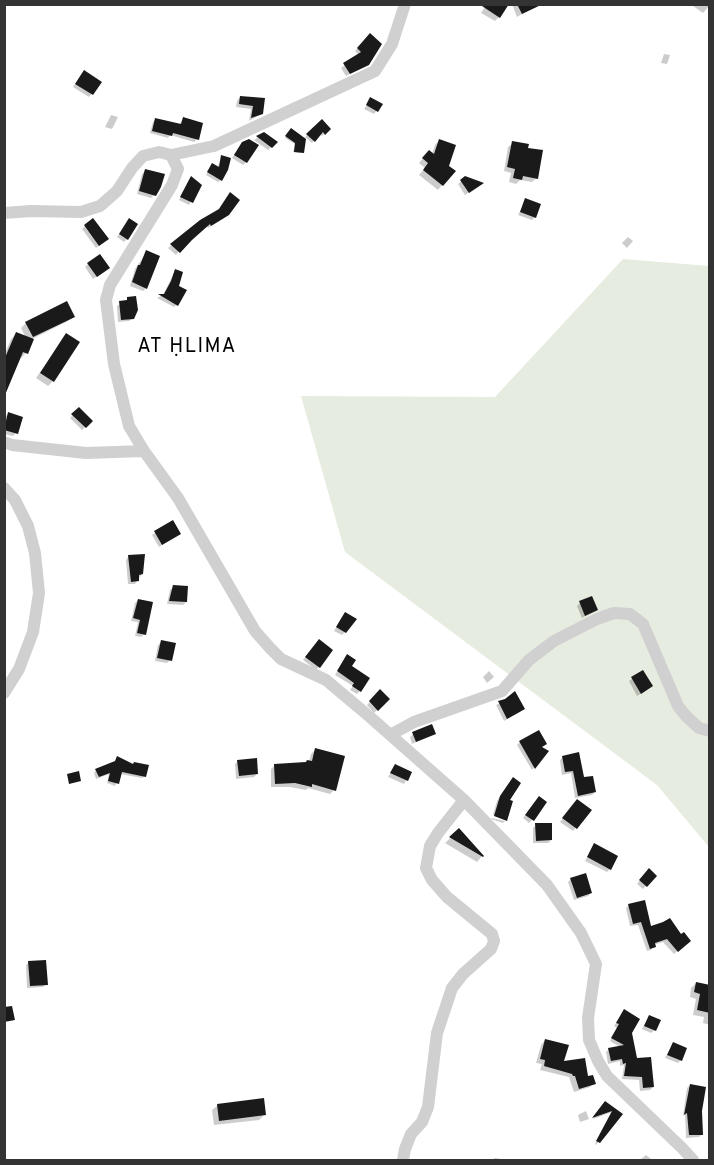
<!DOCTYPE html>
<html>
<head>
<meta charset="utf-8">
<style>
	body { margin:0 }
	#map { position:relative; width:714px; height:1165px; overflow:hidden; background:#fff; font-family:Overpass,sans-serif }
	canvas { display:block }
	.frame { position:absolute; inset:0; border:6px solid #333; pointer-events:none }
</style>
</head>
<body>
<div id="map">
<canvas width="714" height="1165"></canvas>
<div class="frame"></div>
</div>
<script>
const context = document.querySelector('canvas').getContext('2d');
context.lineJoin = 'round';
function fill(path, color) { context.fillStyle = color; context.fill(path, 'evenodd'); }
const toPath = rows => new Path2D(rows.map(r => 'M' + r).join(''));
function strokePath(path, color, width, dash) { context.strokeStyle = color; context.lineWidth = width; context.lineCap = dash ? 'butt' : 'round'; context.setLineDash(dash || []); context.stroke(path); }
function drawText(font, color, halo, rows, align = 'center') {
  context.font = font + ' Overpass,sans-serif'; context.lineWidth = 6; context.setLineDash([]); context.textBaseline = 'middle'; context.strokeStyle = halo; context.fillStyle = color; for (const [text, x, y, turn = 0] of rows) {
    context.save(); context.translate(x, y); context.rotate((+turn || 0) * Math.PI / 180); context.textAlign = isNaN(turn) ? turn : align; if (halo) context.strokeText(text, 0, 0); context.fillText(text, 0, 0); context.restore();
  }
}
const green = toPath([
	[623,259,709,266,709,847,657,785,345,552,301,396,495,397]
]);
const shadow = toPath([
	[487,4,499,17,495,21,481,13],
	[512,4,531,4,532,8,517,17],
	[694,4,710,4,710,5,703,13,693,6],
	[370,35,368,64,346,76,341,68,359,55,355,51],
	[664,54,670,55,667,64,661,63],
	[81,75,100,82,89,97,73,87],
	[240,97,264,100,261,114,249,121,251,109,236,107,237,101],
	[371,99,381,105,374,114,364,109],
	[111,115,118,117,112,129,105,127],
	[156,119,179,125,183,119,197,139,194,142,170,135,168,138,150,133,153,122],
	[322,121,329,129,322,136,320,134,312,143,305,137,303,153,293,152,295,144,285,138,291,130,304,138],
	[264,133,271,147,268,150,254,140],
	[439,141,447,166,453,171,438,190,419,175,425,168,419,163,425,156,432,154,435,145],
	[513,143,537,178,532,182,520,180,516,184,509,182,511,173,504,171,508,147],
	[239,147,246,162,243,165,232,158],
	[222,157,221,180,218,182,206,175,210,168,217,168],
	[145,171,154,195,151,198,137,194,142,174],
	[465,178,479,186,465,195,458,184],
	[189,180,200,185,189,205,179,200],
	[230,194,224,218,208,228,207,226,188,241,176,255,168,248,201,222,217,211],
	[526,200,535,217,532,220,518,215],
	[129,220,127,239,124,242,117,237],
	[85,226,104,242,96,248,82,229],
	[628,237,633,241,627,248,622,243],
	[147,252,146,288,143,291,130,286,135,269],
	[88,264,105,271,93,279,85,267],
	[175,271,176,305,174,307,157,298,163,295],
	[128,299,133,318,129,321,118,322,117,306],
	[73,316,68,321,32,339,26,353,21,358,19,357,4,388,4,356,11,339,16,334,26,338,21,328,26,323],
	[66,335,53,381,48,386,36,378],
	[79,409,91,421,82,430,70,418],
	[8,414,16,433,13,436,4,434,4,418],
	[172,522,179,534,159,547,152,535],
	[129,556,142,574,135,584,128,584,126,560],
	[174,587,186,602,183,605,167,604,170,590],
	[138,600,144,634,141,637,135,636,138,622,131,621,135,603],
	[580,603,596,609,582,618,577,606],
	[342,617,345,632,342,635,334,631],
	[161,642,170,660,167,663,155,661,158,645],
	[316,644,319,667,316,670,303,660],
	[345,659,350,666,360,691,357,694,350,690,353,686,335,675],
	[489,671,494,677,487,683,483,677],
	[643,672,648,689,637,696,629,681],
	[380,691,388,699,374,713,367,705],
	[506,700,520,712,504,721,496,705],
	[413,734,434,734,412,744,410,737],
	[520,742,546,752,532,770,517,745],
	[315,750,334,790,330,794,308,788,306,790,290,787,271,787,271,769,275,765,309,762,311,754],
	[563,757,595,792,592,795,575,798,571,773,562,775,560,760],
	[118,758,145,776,142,778,120,774,115,786,107,783,109,774,96,779,94,773,96,770,114,763],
	[238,761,257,774,254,777,236,779,235,764],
	[395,766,410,773,404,784,388,777],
	[510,782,507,801,506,819,493,815,497,801],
	[536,801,532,820,529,823,523,818],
	[574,804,590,810,573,831,560,822],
	[492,818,505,821,503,823,491,819],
	[536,825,551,840,548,843,533,843,533,828],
	[459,830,482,856,477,862,445,843],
	[592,848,610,869,607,872,585,861],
	[649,870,655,876,643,889,637,884],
	[571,879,591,893,588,896,574,900,568,882],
	[629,905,650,927,689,940,674,954,663,942,653,945,651,950,647,951,638,925,630,926,626,908],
	[29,962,46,984,43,987,27,988,26,965],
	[696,983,710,986,710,1025,703,1023,704,1017,693,1015,696,999,690,997,691,988],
	[622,1014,630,1033,635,1060,653,1087,650,1090,640,1091,639,1080,622,1079,624,1065,620,1066,620,1061,608,1064,606,1052,609,1049,620,1047,610,1041,617,1028,614,1026],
	[649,1016,655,1030,651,1033,642,1029],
	[545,1040,562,1063,594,1083,590,1087,574,1092,569,1077,540,1070,542,1064,536,1063,541,1045],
	[673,1044,681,1060,678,1063,665,1058],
	[690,1085,701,1111,702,1134,699,1137,686,1138,685,1114,683,1116,687,1088],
	[218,1105,264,1115,259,1120,214,1125,212,1110],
	[603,1106,621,1114,596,1145,595,1144,612,1112,593,1119],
	[586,1111,589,1119,580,1122,578,1115],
	[646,1155,651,1159,650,1160,640,1160],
	[495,1158,508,1160,492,1160]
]);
const building = toPath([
	[479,4,509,4,500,18],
	[517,4,543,4,522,14],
	[370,33,382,44,369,65,350,74,343,63,361,52,357,48],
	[84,70,102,82,93,95,75,84],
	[240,96,265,98,263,114,251,118,253,106,239,104],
	[370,97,383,104,378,112,366,105],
	[183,117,203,123,199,140,173,133,172,136,152,131,155,118,181,124],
	[322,119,331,129,325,135,323,132,315,142,306,134],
	[291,128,306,139,304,153,294,152,295,143,285,136],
	[264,132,278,142,272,148,256,136],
	[249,139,259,145,247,163,234,155,242,142],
	[439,139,456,145,449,166,456,171,443,186,423,170,428,163,422,158,429,150,434,154],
	[512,141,529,144,528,148,543,150,538,179,523,176,522,180,513,178,515,169,507,167],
	[221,155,231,158,228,170,222,181,207,172,212,163,219,167],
	[145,169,165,174,161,187,156,196,139,191],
	[191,176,202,185,193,203,180,197],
	[465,176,484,183,469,193,460,180],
	[230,192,240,200,229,215,211,226,210,224,192,240,180,253,170,244,200,220,219,209],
	[525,198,541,204,536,218,520,212],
	[93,218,109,239,99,246,84,225],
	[129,218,138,224,128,240,119,234],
	[146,250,160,256,147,289,132,282,138,265,140,265],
	[100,254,110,268,97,277,87,263],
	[175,269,183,272,179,286,187,290,178,306,158,294,164,294,171,281],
	[136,296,138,310,134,319,121,320,119,301,127,300,127,297],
	[67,301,75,317,33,337,25,322],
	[16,332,34,339,28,354,23,352,5,395,4,360],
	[66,333,80,342,54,382,40,373],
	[79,407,93,421,86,428,71,414],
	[8,412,23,417,18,434,4,430],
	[173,520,181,534,162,545,154,531],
	[145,554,143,574,139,575,139,581,131,582,128,555],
	[173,585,188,586,187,602,169,601],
	[592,596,598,610,585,616,579,601],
	[138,599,153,602,146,635,137,633,140,620,133,618],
	[345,612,357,619,346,633,336,627],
	[319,639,333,650,320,668,305,657],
	[161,640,176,643,172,661,157,658],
	[347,654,356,660,352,666,370,678,361,692,352,686,354,683,337,671],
	[643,670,653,686,641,694,631,677],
	[380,689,390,699,378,711,369,701],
	[515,691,525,709,507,719,498,701,505,699],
	[432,724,436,734,416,742,412,732],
	[539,730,547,744,542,747,549,751,535,769,519,741],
	[315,748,345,756,336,791,312,784,312,787,295,783,275,784,274,764,306,762,307,760,312,761],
	[579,752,584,777,593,776,596,792,578,796,573,771,565,772,562,756],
	[117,756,133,764,134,762,149,765,146,777,122,772,119,784,108,781,110,773,99,777,95,769,115,761],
	[257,758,258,774,239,776,237,760],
	[395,764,412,772,408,781,390,773],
	[79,771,81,781,69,784,67,774],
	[513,777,521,783,510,800,513,801,507,821,494,816,500,796],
	[539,796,547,802,534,821,525,815],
	[577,799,592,810,577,829,562,818],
	[535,823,552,823,552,840,536,841],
	[459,828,484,856,483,857,449,837],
	[594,843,618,856,611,870,587,857],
	[649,868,657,876,647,887,639,880],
	[586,873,592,893,577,898,570,878],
	[645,900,651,926,663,922,670,918,681,934,684,932,691,941,678,952,667,939,655,943,656,947,650,949,641,922,633,924,628,904],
	[46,960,48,985,30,986,28,961],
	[696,982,710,985,710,1013,697,1010,700,994,694,992],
	[12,1006,15,1020,4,1022,4,1007],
	[624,1009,640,1019,632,1033,637,1058,651,1057,654,1087,643,1088,642,1077,624,1076,626,1063,623,1064,622,1059,611,1061,608,1048,624,1045,611,1038,619,1024,616,1023],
	[649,1015,661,1020,656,1031,644,1026],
	[545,1039,569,1045,564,1061,585,1058,588,1076,593,1075,596,1084,579,1089,575,1076,573,1076,572,1074,544,1066,545,1060,540,1059],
	[673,1042,687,1048,682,1061,667,1055],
	[690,1084,706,1087,702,1111,703,1135,689,1135,687,1113,684,1115],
	[264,1098,266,1115,219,1121,217,1104],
	[605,1101,623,1114,600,1143,596,1141,612,1111,592,1118]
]);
const minor = toPath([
	[171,155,214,146,375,71,392,44,405,4],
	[4,213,31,211,81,212,100,206,117,191,132,168,143,156,159,152,171,155,178,169,172,185,110,285,106,300,114,364,129,426,144,451,178,498,255,631,270,648,281,659,326,680,370,717,464,800,547,885,581,933,596,964,588,1018,589,1040,598,1061,607,1076,682,1148,693,1160],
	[4,442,12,445,86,453,144,451],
	[4,488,15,500,28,526,35,553,39,593,33,632,19,669,4,693],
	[390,735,414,722,502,691,529,660,554,641,597,619,614,613,630,614,643,624,678,706,686,716,699,728,710,731],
	[403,1160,405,1149,411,1134,422,1122,428,1107,437,1033,452,988,463,974,491,949,494,941,492,934,447,897,432,880,426,868,430,846,438,833,464,800]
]);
const quarterNames = [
	["AT ḤLIMA",187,348]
];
fill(green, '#e6ecdf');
fill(shadow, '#0003');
fill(building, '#1a1a1a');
strokePath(minor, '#d0d0d0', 12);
context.letterSpacing = '1.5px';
drawText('20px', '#000', '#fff', quarterNames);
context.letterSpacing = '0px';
</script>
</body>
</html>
